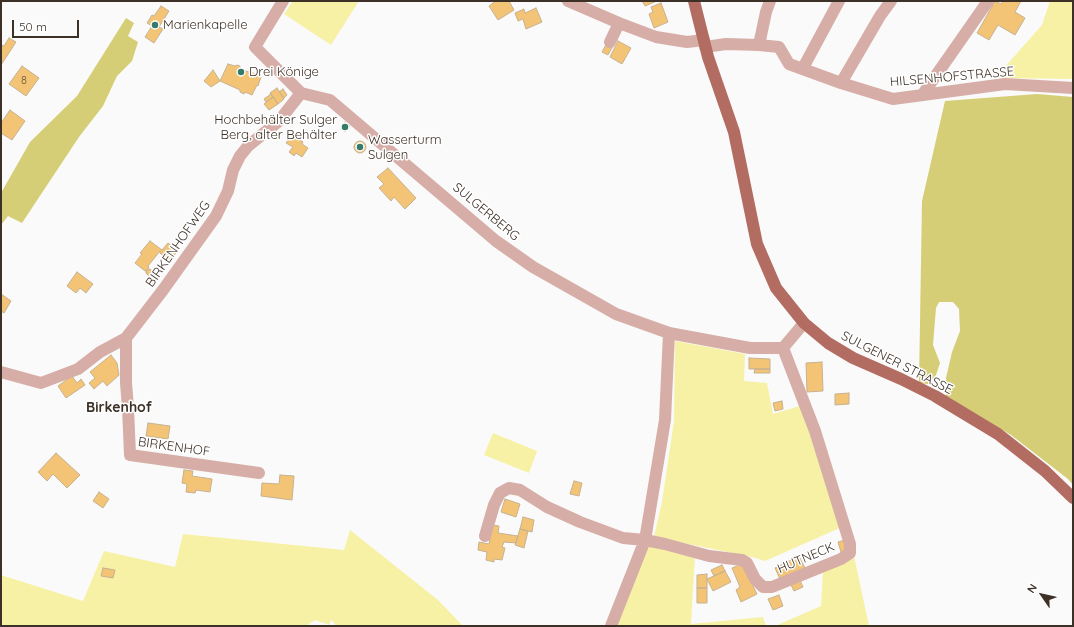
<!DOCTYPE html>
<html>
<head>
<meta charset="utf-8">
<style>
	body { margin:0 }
	#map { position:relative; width:1074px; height:627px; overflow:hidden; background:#fafafa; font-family:Quicksand,sans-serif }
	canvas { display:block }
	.frame { position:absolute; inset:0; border:2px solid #3d3027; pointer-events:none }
	.north { position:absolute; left:1022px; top:575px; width:40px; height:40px; -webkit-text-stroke:3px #fff; paint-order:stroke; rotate:304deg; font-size:11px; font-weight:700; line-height:16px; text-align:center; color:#3d3027 }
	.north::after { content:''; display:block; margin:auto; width:14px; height:18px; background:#3d3027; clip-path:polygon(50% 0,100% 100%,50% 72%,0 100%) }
	.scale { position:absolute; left:12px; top:20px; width:67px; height:18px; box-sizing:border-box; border:2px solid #3d3027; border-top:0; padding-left:5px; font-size:12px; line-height:14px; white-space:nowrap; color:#3d3027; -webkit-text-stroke:3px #fff; paint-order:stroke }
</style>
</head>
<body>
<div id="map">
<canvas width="1074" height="627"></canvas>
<div class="frame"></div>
<div class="north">N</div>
<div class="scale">50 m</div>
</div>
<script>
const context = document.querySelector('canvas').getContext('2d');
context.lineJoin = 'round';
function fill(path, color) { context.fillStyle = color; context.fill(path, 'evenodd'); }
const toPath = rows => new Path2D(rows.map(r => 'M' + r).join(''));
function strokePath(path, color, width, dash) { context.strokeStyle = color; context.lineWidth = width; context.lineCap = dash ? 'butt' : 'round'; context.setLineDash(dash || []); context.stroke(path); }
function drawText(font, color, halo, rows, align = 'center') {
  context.font = font + ' Quicksand,sans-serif'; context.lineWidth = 3; context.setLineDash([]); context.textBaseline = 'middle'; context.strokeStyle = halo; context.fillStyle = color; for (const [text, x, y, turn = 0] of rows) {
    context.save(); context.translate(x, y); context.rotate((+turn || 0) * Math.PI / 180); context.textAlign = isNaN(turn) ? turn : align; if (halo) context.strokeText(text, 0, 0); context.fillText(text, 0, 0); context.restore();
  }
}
const green = toPath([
	[293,1,359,1,331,45,284,14],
	[1050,1,1073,1,1073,79,995,78,1042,25],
	[675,341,745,354,744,381,767,383,773,414,800,406,842,527,765,561,752,557,654,537,662,502,674,421],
	[493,433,537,451,529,473,484,455],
	[350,530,438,600,463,626,337,626,331,620,329,625,315,620,306,626,1,626,1,575,83,601,104,551,175,567,183,534,344,550],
	[647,543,695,556,691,624,763,617,766,626,613,626],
	[854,556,869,626,775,626,821,606,823,569]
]);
const forest = toPath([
	[126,18,134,23,128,36,138,42,132,61,117,76,103,106,79,137,22,223,8,216,1,225,1,193,30,142,77,96],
	[1037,94,1073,97,1073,485,1068,479,1011,435,946,396,946,378,952,352,960,331,959,309,953,302,939,302,936,308,933,345,940,363,936,375,928,384,919,383,922,201,945,101]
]);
const building = toPath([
	[496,1,509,1,514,10,498,20,489,6,496,1],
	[642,1,657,1,645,6,642,1],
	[995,1,1001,4,1003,1,1021,1,1015,12,1025,18,1015,35,998,25,989,40,977,33,995,1],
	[661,3,668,22,654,28,649,14,653,12,651,7,661,3],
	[161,6,169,11,159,27,163,29,154,43,145,37,152,26,147,23,152,15,154,16,161,6],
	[536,8,542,22,526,29,523,19,518,21,515,13,524,9,525,13,536,8],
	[9,38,16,42,1,65,1,45,4,46,9,38],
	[618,41,631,48,622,64,610,57,618,41],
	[607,43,613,46,608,55,602,52,607,43],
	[228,64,235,66,237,65,240,66,240,69,249,72,249,71,261,77,258,86,257,85,252,95,245,92,244,94,240,92,240,90,220,81,228,64],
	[22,66,39,78,26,96,9,84,22,66],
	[213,70,220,81,211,87,204,81,213,70],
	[277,88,284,99,278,104,270,93,277,88],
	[283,89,287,95,284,98,279,92,283,89],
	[271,94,273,97,266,102,264,99,271,94],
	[273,97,278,104,269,110,264,104,273,97],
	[10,110,25,121,12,140,1,133,1,123,10,110],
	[345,122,350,126,345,132,341,128,345,122],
	[292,135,303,142,302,144,308,148,302,157,296,153,294,156,289,152,293,147,286,143,292,135],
	'354 147a6 6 0 1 1 12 0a6 6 0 1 1-12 0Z',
	[388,168,416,198,405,209,394,197,391,201,379,188,384,184,377,177,388,168],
	[150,241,162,250,168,243,178,250,170,261,160,253,160,251,148,266,149,267,147,270,145,271,135,263,142,254,140,253,150,241],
	'146 272a3 3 0 1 1 6 0a3 3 0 1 1-6 0Z',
	[153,270,160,276,153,286,146,280,153,270],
	[77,272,93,284,86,293,80,288,76,293,67,286,77,272],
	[1,294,11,301,4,313,1,311,1,294],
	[111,355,117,363,119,375,107,386,103,381,94,389,89,383,95,378,90,372,111,355],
	[749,358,770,359,770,369,749,369,749,358],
	[822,362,823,391,807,392,806,363,822,362],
	[755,369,770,369,770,373,754,373,755,369],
	[72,376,77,383,81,379,85,385,66,398,58,386,72,376],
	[849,393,849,404,835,405,835,394,849,393],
	[782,401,783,409,775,411,773,403,782,401],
	[148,423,170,426,168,439,146,436,148,423],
	[56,453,80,475,67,488,53,474,47,481,38,472,56,453],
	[184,470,193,471,192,476,212,479,210,492,196,490,195,493,186,492,187,484,182,483,184,470],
	[280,475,294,476,292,500,261,496,262,483,279,484,280,475],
	[574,481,582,483,579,496,570,494,574,481],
	[99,492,109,499,103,508,93,501,99,492],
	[505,499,520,504,516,517,501,512,505,499],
	[523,517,534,520,532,532,520,529,523,517],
	[492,525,499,526,498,533,518,536,516,543,504,542,502,547,505,548,502,560,494,559,494,562,486,560,487,552,478,550,479,542,489,544,492,525],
	[520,529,528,531,524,548,515,545,520,529],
	[845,540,848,550,841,552,838,542,845,540],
	[799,556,805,568,780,579,775,568,799,556],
	[742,564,757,594,741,602,736,590,740,587,732,568,742,564],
	[722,565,725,571,714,576,711,570,722,565],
	[103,568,115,570,113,578,101,576,103,568],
	[725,571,731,582,713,591,707,579,725,571],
	[707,574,707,588,697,588,697,575,707,574],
	[800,580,803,587,794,591,791,585,800,580],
	[697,588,707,588,707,603,697,603,697,588],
	[779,595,783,606,773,610,768,599,779,595]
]);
const minor = toPath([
	[283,1,255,47,301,93],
	[568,1,619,23,656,37,687,42,704,40],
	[610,42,619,23],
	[759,45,766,12,770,1],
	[705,47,726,44,759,45,779,47,789,64,841,83,893,99,1005,84,1073,88],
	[803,68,839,1],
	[841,83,880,16,891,1],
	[301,93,330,100,496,241,533,267,616,314,669,333,750,348,783,348,804,323],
	[923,94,988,1],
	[126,338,126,383,128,408,130,455,259,473],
	[1,372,41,383,78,369,100,352,126,338,163,290,216,216,228,191,233,170,240,156,248,146,279,121,301,93],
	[485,536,494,505,500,493,509,488,520,490,547,507,580,522,623,538,645,540,665,544,709,556,742,560,747,563,755,579,763,587,772,587,841,559,850,553,850,544,815,431,783,348],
	[611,626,645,540,665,420,669,333]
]);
const major = toPath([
	[694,1,708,57,734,132,757,244,776,288,804,323,828,343,853,358,901,379,935,396,998,434,1045,471,1073,498]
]);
const markers = [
	[155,25,4,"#367a6c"],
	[241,72,4,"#367a6c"],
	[345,127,4,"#367a6c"],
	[360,147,4,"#367a6c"]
];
const numberNames = [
	["8",24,81]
];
const poiNames = [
	["Marienkapelle",163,25],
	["Drei Könige",249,72],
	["Hochbehälter Sulger",337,120,"right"],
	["Berg, alter Behälter",337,135,"right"],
	["Wasserturm",368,140],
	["Sulgen",368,155]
];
const streetNames = [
	["HILSENHOFSTRASSE",952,77,-5],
	["SULGERBERG",486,212,40],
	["BIRKENHOFWEG",178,244,-55],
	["SULGENER STRASSE",897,363,27],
	["BIRKENHOF",174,447,8],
	["HUTNECK",806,558,-23]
];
const neighbourhoodNames = [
	["Birkenhof",119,408]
];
fill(green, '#f7f1a5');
fill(forest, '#d6ce76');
fill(building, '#f3c476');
strokePath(building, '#c6b191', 1);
strokePath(minor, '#d7aea7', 12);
strokePath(major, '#b36c61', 12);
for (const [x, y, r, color] of markers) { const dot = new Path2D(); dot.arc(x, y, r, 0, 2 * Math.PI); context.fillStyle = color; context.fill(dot); strokePath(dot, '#fff', 1.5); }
drawText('11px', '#6a553b', null, numberNames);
drawText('13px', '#3d3027', '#fff', poiNames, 'left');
drawText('13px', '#3d3027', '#fff', streetNames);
drawText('bold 14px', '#3d3027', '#fff', neighbourhoodNames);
</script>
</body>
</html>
